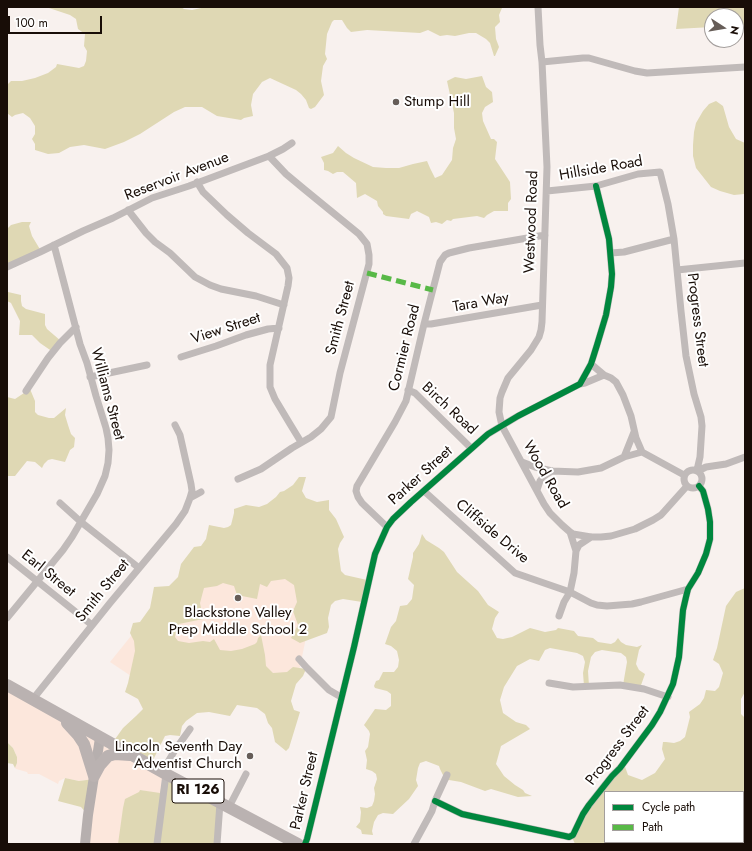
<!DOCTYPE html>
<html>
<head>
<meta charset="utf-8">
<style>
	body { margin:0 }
	#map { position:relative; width:752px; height:851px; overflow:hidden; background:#f8f1ee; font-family:Jost,sans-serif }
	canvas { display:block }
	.frame { position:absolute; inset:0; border:8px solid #180d07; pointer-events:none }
	.legend { position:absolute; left:604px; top:791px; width:140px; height:52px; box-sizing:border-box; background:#fff; border:1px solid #a39e9c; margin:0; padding:5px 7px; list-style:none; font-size:12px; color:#180d07 }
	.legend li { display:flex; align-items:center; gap:8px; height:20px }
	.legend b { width:20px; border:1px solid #a39e9c }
	.north { position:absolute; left:704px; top:8px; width:40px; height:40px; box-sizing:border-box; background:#fff; border:1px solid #a39e9c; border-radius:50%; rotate:102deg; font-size:11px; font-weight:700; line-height:16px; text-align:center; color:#180d07 }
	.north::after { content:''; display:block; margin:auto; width:14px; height:18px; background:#665d58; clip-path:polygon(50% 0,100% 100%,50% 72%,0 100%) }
	.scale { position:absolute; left:8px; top:16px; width:94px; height:18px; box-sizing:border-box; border:2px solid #180d07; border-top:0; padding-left:5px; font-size:12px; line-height:14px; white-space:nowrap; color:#180d07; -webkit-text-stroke:3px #fff; paint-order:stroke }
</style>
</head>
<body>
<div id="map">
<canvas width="752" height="851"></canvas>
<div class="frame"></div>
<ul class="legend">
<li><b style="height:5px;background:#00873e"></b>Cycle path</li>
<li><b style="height:5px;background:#58b947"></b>Path</li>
</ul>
<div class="north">N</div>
<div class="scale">100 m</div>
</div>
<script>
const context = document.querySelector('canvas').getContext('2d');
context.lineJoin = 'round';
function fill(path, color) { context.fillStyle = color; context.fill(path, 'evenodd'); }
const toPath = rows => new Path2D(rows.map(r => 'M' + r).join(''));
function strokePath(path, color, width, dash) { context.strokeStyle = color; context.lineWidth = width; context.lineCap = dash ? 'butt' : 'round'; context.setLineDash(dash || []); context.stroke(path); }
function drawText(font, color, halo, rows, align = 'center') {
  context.font = font + ' Jost,sans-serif'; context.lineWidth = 4; context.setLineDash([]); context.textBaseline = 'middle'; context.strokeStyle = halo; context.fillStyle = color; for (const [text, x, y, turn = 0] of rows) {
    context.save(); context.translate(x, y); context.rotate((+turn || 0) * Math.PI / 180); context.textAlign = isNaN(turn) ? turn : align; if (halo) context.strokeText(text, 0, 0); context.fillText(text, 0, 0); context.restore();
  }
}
const built = toPath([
	[219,527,324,551,297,681,188,714,110,662],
	[7,686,104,744,108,749,117,751,163,773,160,794,140,790,125,844,85,844,95,779,79,781,65,778,59,781,58,784,39,774,28,774,27,772,16,769,15,768,17,763,17,757,13,748,7,742]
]);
const green = toPath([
	[46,7,181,7,184,9,192,10,206,7,506,7,502,8,499,15,500,22,495,27,496,39,499,47,495,56,494,56,490,43,486,39,476,33,469,33,455,36,447,35,440,36,428,30,420,33,367,30,351,32,347,28,342,20,334,20,332,22,327,34,325,54,327,59,323,66,321,81,324,95,315,107,311,109,309,108,306,100,301,94,296,90,270,78,262,82,253,94,251,105,253,116,244,118,241,120,217,116,202,107,185,107,174,112,140,134,124,142,105,149,84,145,70,147,59,153,48,154,35,150,35,144,32,139,35,134,35,126,30,118,23,113,15,115,12,117,7,113,7,85,11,81,22,81,35,78,48,73,56,67,57,64,79,68,84,66,86,61,87,51,84,46,85,34,78,29,76,19,70,15],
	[679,7,745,7,745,25,736,26,736,16,712,16,712,27,676,29],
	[482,76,486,87,492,92,493,102,485,107,482,113,483,121,491,139,494,139,497,142,495,159,510,182,511,199,508,203,508,211,494,211,487,215,484,218,477,216,453,219,451,221,447,220,442,224,436,222,431,223,429,217,417,211,411,214,409,219,386,216,383,214,383,212,378,206,377,201,365,194,357,198,356,183,343,172,337,172,333,174,328,171,324,170,324,163,321,157,333,153,338,146,346,153,354,158,373,167,386,168,399,168,413,164,427,161,430,168,435,178,442,175,452,160,453,148,456,139,454,128,454,113,447,81,455,77,466,79],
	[716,101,723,106,729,127,736,139,745,143,745,194,744,194,734,195,720,191,711,187,696,168,693,156,693,145,694,132,696,123,703,111,709,104],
	[22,222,31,222,29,226,32,236,41,251,7,268,7,229,11,225],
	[7,291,8,292,21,295,21,301,22,306,26,309,45,314,45,325,47,329,61,341,53,352,40,343,32,335,19,335,20,321,11,303,7,301],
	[30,389,35,401,35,412,38,415,49,418,54,418,66,408,65,415,68,425,71,434,75,438,74,447,70,450,65,462,52,459,48,460,44,464,42,468,35,462,27,461,15,476,7,476,7,397,15,399],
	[299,477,306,477,302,491,306,498,317,502,329,500,329,510,336,519,344,537,340,543,338,549,341,571,345,575,367,580,362,602,343,599,335,601,331,605,328,618,329,627,327,633,300,643,291,638,298,625,293,611,297,602,294,585,285,579,271,581,267,587,260,584,257,599,237,595,234,586,223,583,217,586,204,588,200,603,203,619,179,624,177,626,175,637,178,641,189,643,203,641,210,642,214,639,220,650,231,651,242,649,255,644,257,642,258,638,261,635,265,655,266,666,273,673,287,672,293,667,306,669,303,676,296,684,291,701,294,710,300,712,289,748,286,751,275,742,272,728,268,723,265,714,257,708,237,705,230,716,209,712,197,713,186,721,182,726,180,736,170,735,165,736,151,764,117,751,108,749,123,728,136,716,143,709,138,699,125,692,128,683,135,651,134,641,130,633,133,623,140,622,150,608,154,587,169,586,178,577,181,564,194,547,201,546,206,539,209,525,224,528,228,527,231,525,234,513,234,509,246,505,259,507,267,504,276,497,280,492,284,491,293,485],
	[422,534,426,540,439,548,444,552,457,572,478,591,488,605,499,612,495,618,492,629,497,638,503,639,512,637,530,628,545,632,556,630,558,628,574,631,578,636,593,638,598,642,611,644,615,642,618,638,621,642,626,645,637,647,642,645,639,650,636,664,639,670,645,674,640,688,623,685,627,662,626,657,621,653,602,650,595,652,591,657,588,671,589,686,584,686,583,673,585,662,583,656,577,653,550,648,545,650,539,661,530,659,517,666,504,687,500,700,503,713,516,722,526,725,530,729,501,746,496,764,504,776,515,785,523,790,525,793,532,796,518,797,491,789,485,791,461,782,449,780,446,781,440,769,439,766,426,761,420,763,418,768,416,780,418,786,409,799,393,814,383,813,378,815,374,822,372,831,373,835,362,834,361,830,356,827,360,822,361,812,360,807,367,808,372,806,374,801,375,794,374,788,377,779,376,774,372,771,366,769,367,760,365,751,368,747,370,734,369,731,364,725,375,709,386,710,391,706,391,694,387,691,375,688,374,686,376,681,379,680,383,672,394,672,398,667,399,660,397,651,391,646,385,644,391,627,396,621,400,606,407,605,412,599,414,585,408,579,413,557,413,553,419,544],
	[745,588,745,692,741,699,741,714,745,718,745,844,575,844,571,835,623,761,628,775,642,780,655,773,665,759,662,749,663,742,666,742,674,743,680,741,685,737,690,717,689,712,700,704,704,698,706,690,715,691,719,687,723,673,719,664,713,660,717,648,726,606,736,592],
	[605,792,743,792,743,842,605,842],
	[7,742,13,748,17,757,17,763,15,768,13,764,7,763],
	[164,773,220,803,217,844,118,844,123,808,125,799,139,792,140,790,160,793],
	[65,778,79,781,94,779,88,815,81,807,58,801]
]);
const street = toPath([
	[538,7,540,45,542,62,547,167,542,322,541,330,539,337,531,350,508,378,502,392,500,398,499,412,502,426,544,504,550,513,562,525,570,532,573,534,591,537,601,537,611,536,635,529,653,520,661,515,687,486],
	[542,62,583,58,589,58,635,71,647,73,745,67],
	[197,182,203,192,227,215,248,233,276,254,287,268,289,278,288,286,270,365,270,387,275,399,290,424,301,442],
	[547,191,596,186,638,174,660,172,668,204,674,239,681,311,686,356,694,394,701,417,702,426,700,457,697,470],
	[128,210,146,233,155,242,170,253,195,277,210,285,221,289,256,296,284,305],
	[611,253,624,252,674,239],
	[7,267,40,252,83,231,113,218,152,198,189,186,269,156,283,149,292,143],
	[677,270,745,263],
	[424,324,431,324,542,305],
	[181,357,216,346,246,335,268,329,279,328],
	[591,364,604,375],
	[90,377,147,365],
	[580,384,585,383,604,375,611,378,616,382,623,395,631,416,636,438,642,452],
	[408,390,415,393,471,448],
	[26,391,48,358,60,343,76,327],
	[642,452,684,475],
	[624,457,634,432],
	[522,462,535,467,552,471,578,472,601,468,624,457,642,452],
	'684 479a9 9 0 1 1 18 0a9 9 0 1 1-18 0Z',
	[698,471,706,467,726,464,745,457],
	[238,479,261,469,292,448,311,437,321,429,331,417,340,373,369,264,369,255,367,244,359,234,304,189,286,174,269,156],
	[537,490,540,481,543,477,547,474,552,471],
	[424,491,515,573,570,592,591,603,597,605,607,606,632,604,641,602,688,589],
	[190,498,201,492],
	[60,503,81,522,139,568],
	[387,527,362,503,358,497,356,491,357,486,360,481,395,422,406,401,424,324,440,262,445,255,449,253,469,248,545,235],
	[570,532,576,551],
	[7,557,92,625],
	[559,616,564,602,570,592,574,573,576,551,579,545,591,537],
	[7,618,63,550,72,537,97,494,105,476,108,463,109,450,108,438,106,428,96,396,87,363,80,344,54,245],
	[299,659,307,668,329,690,341,697],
	[549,683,573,687,620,685,644,689,668,697],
	[33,699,110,603,176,524,185,511,190,498,192,491,191,484,180,435,175,425],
	[162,772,175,750,190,729],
	[435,801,462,814,471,816,565,836,569,837,573,835,583,814,589,805,612,776,620,768,652,725,660,712,673,684,679,657,683,610,686,597,688,589,698,573,706,554,710,539,710,522,708,509,703,491,699,486],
	[229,807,246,774],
	[157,844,166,774],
	[217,844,220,803],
	[305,844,307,839,354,647,375,554,387,527,393,519,411,502,488,434,518,416,580,384,591,364,597,345,606,315,611,287,612,274,609,239,596,186],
	[414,844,432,811,435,801,447,775]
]);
const secondary = toPath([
	[85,844,88,815,100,738]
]);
const primary = toPath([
	[7,685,166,774,298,844],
	[67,723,78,735,84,744,94,776],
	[94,776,100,765,108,756,115,754,130,755]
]);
const quiet = toPath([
	[367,273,433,290]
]);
const cycleway = toPath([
	[435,801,462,814,471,816,565,836,569,837,573,835,583,814,589,805,612,776,620,768,652,725,660,712,673,684,679,657,683,610,686,597,688,589,698,573,706,554,710,539,710,522,708,509,703,491,699,486],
	[305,844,307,839,354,647,375,554,387,527,393,519,411,502,488,434,518,416,580,384,591,364,597,345,606,315,611,287,612,274,609,239,596,186]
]);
const markers = [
	[396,102,4,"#665d58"],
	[238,598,4,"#665d58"],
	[250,756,4,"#665d58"]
];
const shields = [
	[198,791,52]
];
const shieldNames = [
	["RI 126",198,791]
];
const poiNames = [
	["Stump Hill",404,102],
	["Blackstone Valley",238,613,"center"],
	["Prep Middle School 2",238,630,"center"],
	["Lincoln Seventh Day",242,747,"right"],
	["Adventist Church",242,764,"right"]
];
const streetNames = [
	["Hillside Road",601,169,-10],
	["Reservoir Avenue",177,177,-21],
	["Westwood Road",532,222,-88],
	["Tara Way",481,303,-10],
	["Smith Street",341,318,-75],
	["Progress Street",697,320,83],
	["View Street",226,329,-18],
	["Cormier Road",405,348,-76],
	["Williams Street",107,394,75],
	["Birch Road",449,409,43],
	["Wood Road",545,475,60],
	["Parker Street",421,476,-42],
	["Cliffside Drive",492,532,40],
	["Earl Street",48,574,39],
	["Smith Street",103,591,-51],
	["Progress Street",618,746,-53],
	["Parker Street",305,791,-77]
];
fill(built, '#fce7dc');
fill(green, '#dfd8b4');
strokePath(street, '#c0bab9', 7);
strokePath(secondary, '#b6afae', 10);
strokePath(primary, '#bab2b1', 12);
strokePath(quiet, '#58b947', 5, [10, 5]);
strokePath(cycleway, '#00873e', 6);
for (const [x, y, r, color] of markers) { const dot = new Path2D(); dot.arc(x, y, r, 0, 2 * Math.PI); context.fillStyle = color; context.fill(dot); strokePath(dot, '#fff', 1.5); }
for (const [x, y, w] of shields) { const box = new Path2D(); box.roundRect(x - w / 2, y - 12, w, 24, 3); context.fillStyle = '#fff'; context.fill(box); strokePath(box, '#180d07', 1); }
drawText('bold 14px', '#180d07', null, shieldNames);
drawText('15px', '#180d07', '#fff', poiNames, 'left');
drawText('15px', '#180d07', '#fff', streetNames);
</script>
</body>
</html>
